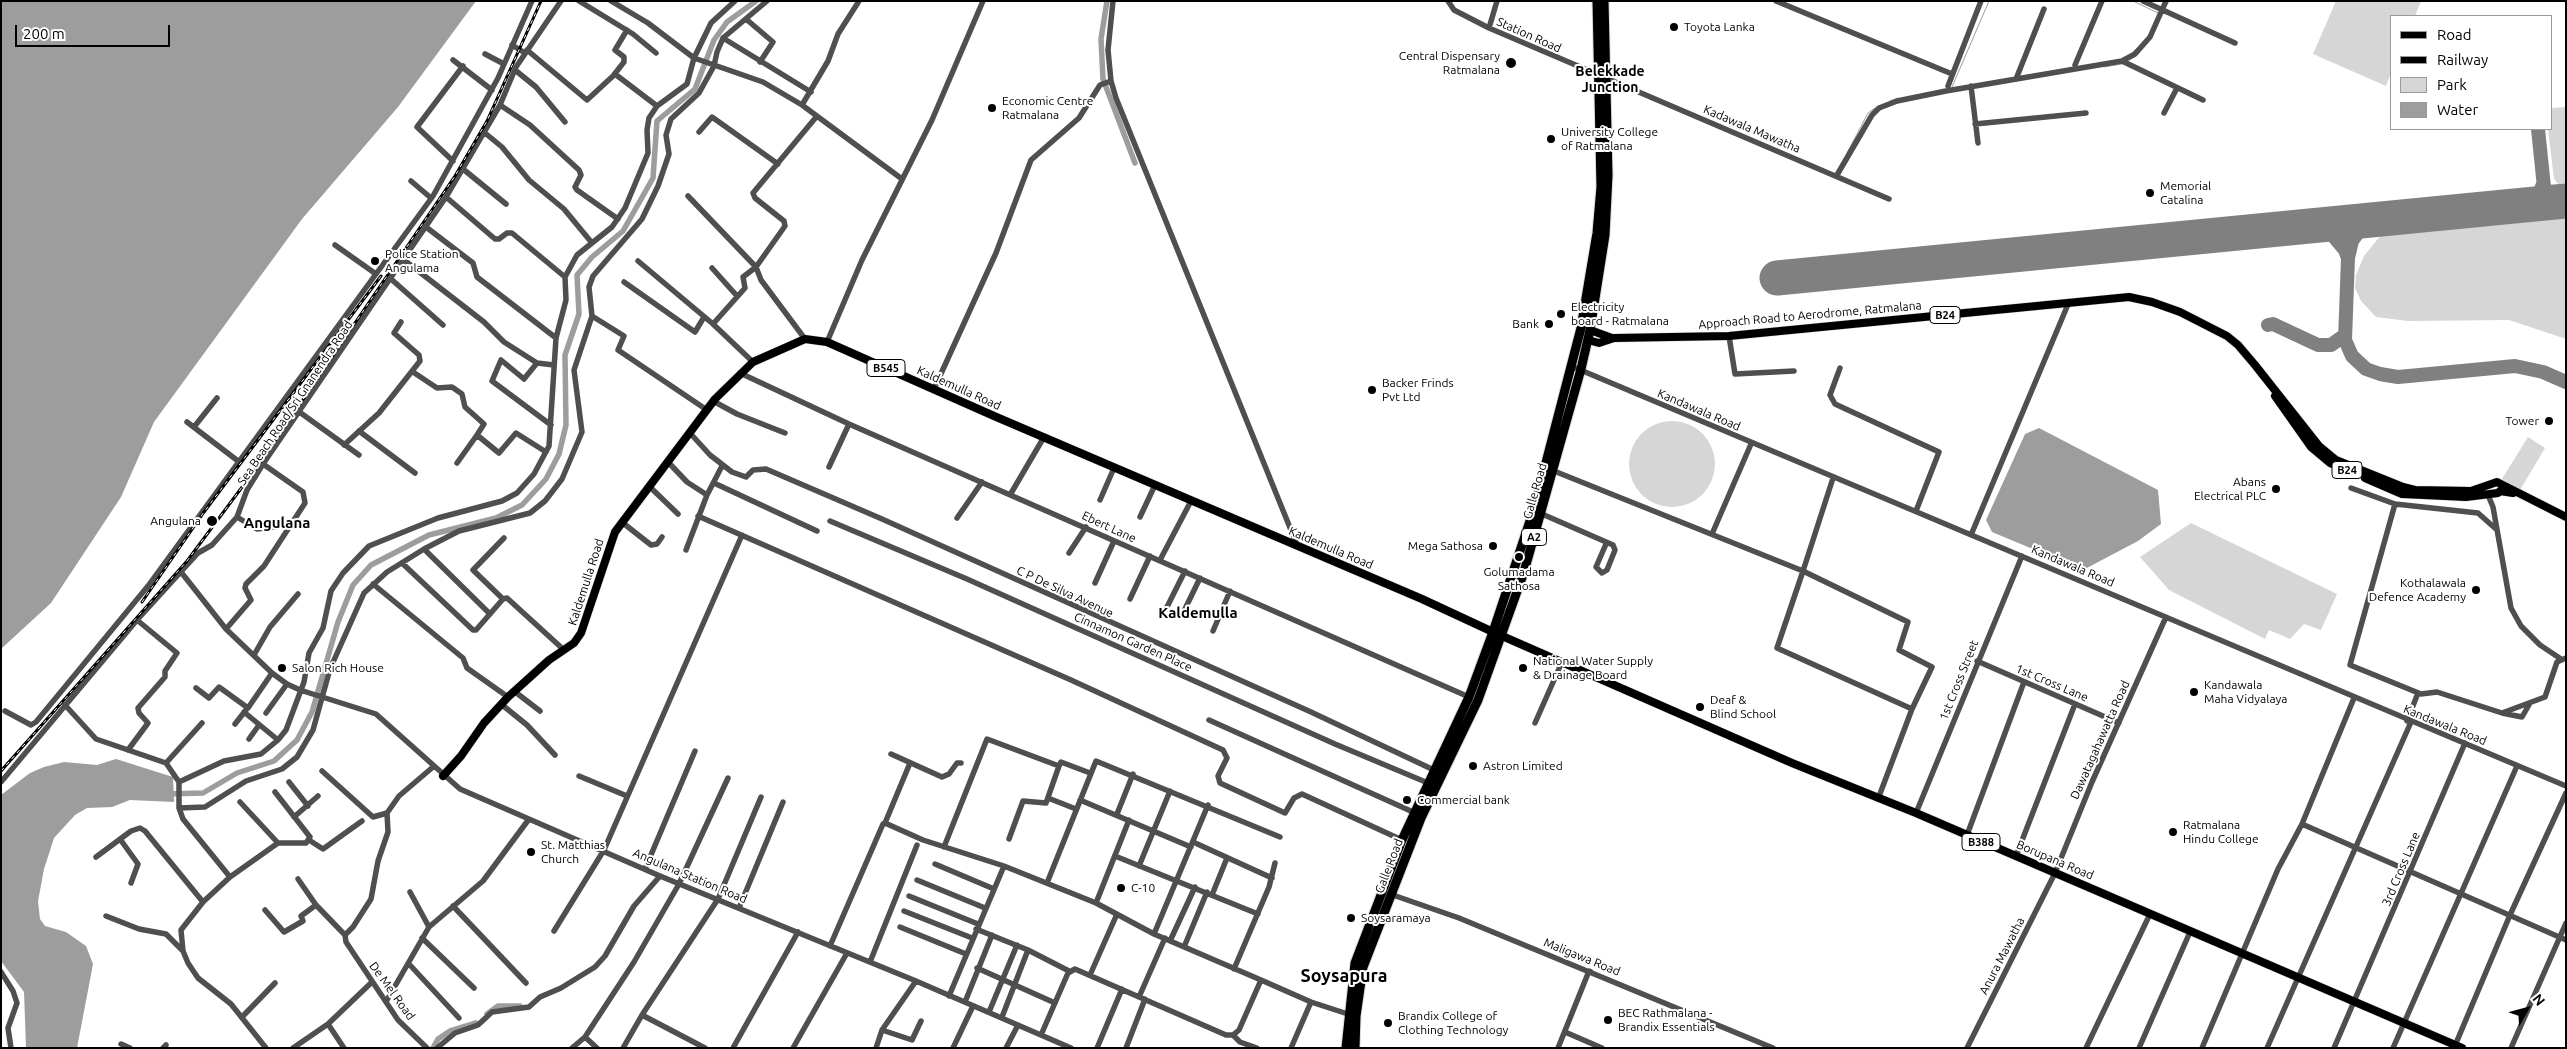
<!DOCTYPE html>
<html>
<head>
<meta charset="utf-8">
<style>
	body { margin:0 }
	#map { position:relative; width:2567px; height:1049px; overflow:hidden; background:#fff; font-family:Ubuntu,sans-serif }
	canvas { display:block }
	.frame { position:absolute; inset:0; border:2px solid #000; pointer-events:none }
	.legend { position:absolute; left:2390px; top:15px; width:162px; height:115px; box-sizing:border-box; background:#fff; border:1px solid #999; margin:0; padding:6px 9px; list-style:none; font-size:15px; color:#000 }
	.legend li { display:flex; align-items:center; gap:10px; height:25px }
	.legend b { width:25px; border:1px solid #999 }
	.north { position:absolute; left:2502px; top:984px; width:50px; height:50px; -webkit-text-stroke:4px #fff; paint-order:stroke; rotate:52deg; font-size:14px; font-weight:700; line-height:20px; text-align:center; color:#000 }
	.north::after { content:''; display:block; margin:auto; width:18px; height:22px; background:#000; clip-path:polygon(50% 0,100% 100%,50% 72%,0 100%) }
	.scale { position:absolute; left:15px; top:25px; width:155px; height:22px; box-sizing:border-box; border:2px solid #000; border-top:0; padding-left:6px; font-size:15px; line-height:18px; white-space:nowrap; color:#000; -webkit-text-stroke:4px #fff; paint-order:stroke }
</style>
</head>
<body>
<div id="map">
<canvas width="2567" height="1049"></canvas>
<div class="frame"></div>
<ul class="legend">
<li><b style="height:6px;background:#000"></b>Road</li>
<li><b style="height:6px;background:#000"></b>Railway</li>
<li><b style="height:14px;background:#d6d6d6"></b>Park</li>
<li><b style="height:14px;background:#9d9d9d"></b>Water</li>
</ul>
<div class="north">N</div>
<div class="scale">200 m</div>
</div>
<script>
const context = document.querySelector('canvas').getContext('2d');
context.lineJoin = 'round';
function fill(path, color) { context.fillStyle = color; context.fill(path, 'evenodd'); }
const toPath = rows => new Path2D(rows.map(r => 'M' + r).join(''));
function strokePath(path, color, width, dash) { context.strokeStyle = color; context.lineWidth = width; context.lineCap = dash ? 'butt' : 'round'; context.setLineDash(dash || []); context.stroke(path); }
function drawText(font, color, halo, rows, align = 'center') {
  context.font = font + ' Ubuntu,sans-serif'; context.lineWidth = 4; context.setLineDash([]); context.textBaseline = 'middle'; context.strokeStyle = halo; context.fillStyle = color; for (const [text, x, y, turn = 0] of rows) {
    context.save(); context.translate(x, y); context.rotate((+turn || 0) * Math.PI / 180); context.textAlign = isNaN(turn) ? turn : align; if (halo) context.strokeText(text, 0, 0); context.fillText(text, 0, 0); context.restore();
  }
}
const green = toPath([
	[2336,1,2421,1,2415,16,2391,16,2391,73,2386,86,2313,54],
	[2566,107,2566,183,2558,184,2554,179,2548,129,2551,129,2551,108],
	[2566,218,2566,339,2509,320,2408,321,2376,317,2361,301,2355,288,2356,275,2364,256,2381,235],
	'1629 464a43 43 0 1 1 86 0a43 43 0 1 1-86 0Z',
	[2528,437,2545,448,2520,490,2502,479],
	[2191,523,2337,594,2321,630,2304,624,2290,639,2269,630,2265,639,2169,590,2140,557]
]);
const water = toPath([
	[1,1,476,1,398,107,302,219,154,422,121,497,51,603,1,649],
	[2039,428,2158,490,2161,524,2138,541,2083,570,1992,532,1986,520,2025,434],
	[116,759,173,777,174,802,130,800,112,807,87,808,75,815,54,838,44,869,38,901,40,919,45,926,66,932,86,946,93,964,77,1048,26,1048,24,992,1,961,1,795,30,773,44,767,64,762,97,765]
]);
const stream = toPath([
	[2133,1,2158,13],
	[2166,7,2169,1],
	[2132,53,2138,47],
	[2104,67,2122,64],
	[1952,87,1989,1],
	[1890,101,1898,98],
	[1847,153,1868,113,1875,108]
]);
const canal = toPath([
	[1107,1,1101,39,1103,79,1135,163],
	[166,794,203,793,237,773,274,761,297,740,312,712,338,622,353,585,371,565,429,535,496,518,522,505,546,479,559,454,566,425,565,355,579,314,577,275,592,257,623,231,653,178,657,121,695,89,714,40,727,22,756,1],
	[487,1014,498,1006,520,1006],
	[433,1048,438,1039,450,1031,476,1023]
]);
const taxiway = toPath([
	[2538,129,2544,187,2552,197,2566,201],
	[2523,205,2538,197,2543,184],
	[2307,227,2329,231,2345,250,2348,258,2345,340,2352,356,2366,369,2380,374,2398,377,2515,366,2543,372,2566,382],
	[2348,258,2352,241,2359,231,2371,223,2384,219],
	[2268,325,2273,324,2318,345,2331,345,2345,335]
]);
const runway = toPath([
	[1777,278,2566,201]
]);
const minor = toPath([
	[579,1,633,34,656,53],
	[611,1,648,23,694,58,763,82,802,105,902,179],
	[1113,1,1108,50,1111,81,1116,98,1297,545],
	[1448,1,1454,10,1489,28,1889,199],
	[1776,1,1952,74],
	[2143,1,2235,43],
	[746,19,773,42,760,62],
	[1489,28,1497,1],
	[723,38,811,92],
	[512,45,525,53],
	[527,50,587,100,613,76,624,62,624,57,615,50,627,30],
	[485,54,504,64],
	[453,60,492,90],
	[2122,61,2203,100],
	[2075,65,2102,1],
	[515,70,536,87,565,122],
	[615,74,657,106],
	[2016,79,2044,9],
	[1948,86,1981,1],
	[1971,86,1978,143],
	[500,105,530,125,579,170,581,175,575,187,577,190,618,219],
	[802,105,828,61,838,34,859,1],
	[2164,113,2177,88],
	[1975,124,2086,113],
	[699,132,712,117,778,164],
	[485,133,502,147,529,180,564,209,592,243],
	[453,161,417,127,463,66],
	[463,169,506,204],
	[1837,175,1872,115,1879,108,1897,101,1946,91,2122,61,2135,54,2150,37,2166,1],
	[411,181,431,198],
	[688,196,756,267,761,280,805,339],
	[446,197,495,239,499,239,507,233,512,233,565,277],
	[426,227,473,263,477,277,556,338],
	[335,245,376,274],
	[404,260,484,322,504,342,537,363,554,365],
	[638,261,713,324,753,362],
	[712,268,737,296],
	[391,279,443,325],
	[624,282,695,332,704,317],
	[592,316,624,336,618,350,707,410],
	[713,324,745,288,743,277,756,267,785,226,784,221,755,198,753,193,817,116],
	[1729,336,1735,374,1794,371],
	[827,342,862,260,932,120,983,1],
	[537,363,524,379,501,360,492,381,551,425],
	[1571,366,2566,786],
	[1840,368,1830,395,1835,404,1939,452,1916,511],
	[413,372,437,388,452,387,462,394,465,407,484,424,477,435],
	[740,373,849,424,1469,697],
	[934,389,996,253,1031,160,1079,118,1100,85,1111,81],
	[713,401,737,414,785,433],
	[298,411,359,455],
	[187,422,238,461],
	[194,427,217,398],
	[359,431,415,473],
	[690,433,710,455,732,472,746,477,753,470,766,469,882,519,1311,712,1436,771],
	[344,445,379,413,420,361,419,355,394,333,401,322],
	[668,462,687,482,707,495,722,466],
	[457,463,477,435,499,453,516,433,546,452],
	[829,467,849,424],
	[1554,471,1803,571,1777,648,1912,709],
	[1833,478,1803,571,1908,622,1899,650,1932,667,1912,709,1878,799],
	[714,483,817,531],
	[650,487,678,514],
	[2351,488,2395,504,2478,513,2496,529],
	[1010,495,1044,437],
	[2488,495,2493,507,2511,608,2521,626,2540,645,2561,659],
	[1100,500,1114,468],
	[2395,504,2350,665,2421,694,2437,692,2502,713,2545,697,2557,662,2566,658],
	[1542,514,1613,545,1615,550,1607,570,1602,573,1596,567,1606,544],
	[698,516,1071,680,1223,750,1227,758,1218,776,1220,783,1285,813,1294,798,1302,794,1402,840],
	[237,517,257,529,274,527],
	[1140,517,1155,485],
	[957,518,982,482],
	[830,521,967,579,1335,744,1428,783],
	[623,523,651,545,657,544,662,537],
	[1712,534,1751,444],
	[1971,535,2069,302],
	[424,549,490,614],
	[686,550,707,495],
	[1069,553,1086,527],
	[1160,560,1191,501],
	[402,563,473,630,476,630,503,599,507,598,564,650],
	[181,572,226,629,272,673,287,684,300,690,376,714,460,789,660,876,916,981,1071,1048],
	[1095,583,1114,541],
	[373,584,463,658,467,668,508,697],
	[503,599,473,570,504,538],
	[1130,599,1150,556],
	[1166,609,1185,571],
	[1184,611,1200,578],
	[226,629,251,600,245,588,246,584,264,566,305,503,303,492,263,464],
	[1213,631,1230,591],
	[254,655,270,627,298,594],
	[1977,661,2119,723],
	[196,688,209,698,219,687,248,708,272,673],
	[514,691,540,711],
	[501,704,527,725,555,755],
	[65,705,96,739,166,763,179,782,179,808,183,819,230,877],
	[5,711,31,725,36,722,148,586,433,196,498,78,532,1],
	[244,712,278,740],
	[266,713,287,684],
	[2502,713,2522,717,2530,703],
	[1209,720,1413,812],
	[2407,721,2418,693],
	[1535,723,1562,662],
	[235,724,246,710],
	[249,739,259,725],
	[128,750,148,723,139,713,138,708,165,677,165,671,177,653,137,620],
	[891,754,942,777,949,774,957,763,961,763],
	[166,763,202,723],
	[322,771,373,817,387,813],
	[579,776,627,796],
	[1,782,137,620,198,553,212,545,237,517,247,490,263,464,446,197,500,105,516,67,561,1],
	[179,782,224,761,261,754,278,740,286,730,304,682,309,653,323,628,331,591,343,573,369,546,438,518,502,501,517,493,534,474,549,446,556,338,566,300,565,277,577,255,612,227,625,208,648,153,647,130,649,118,657,106,687,84,694,58,711,23,735,1],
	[289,782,308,806],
	[275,792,310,837,306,843,278,843],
	[1048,798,1076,809],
	[1080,800,1191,847],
	[179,808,205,807,246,781,282,769,297,757,313,730,330,669,364,593,387,572,424,549,459,531,530,513,545,501,562,479,582,432,574,370,592,316,589,287,593,276,642,219,658,186,669,154,666,135,671,119,699,93,714,66,717,52,723,38,767,1],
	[1916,813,2022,556],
	[1117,814,1133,774],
	[294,817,318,796],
	[885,823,910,763],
	[2302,824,2566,940],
	[1967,835,2024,682],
	[120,839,138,864,131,883],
	[1009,839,1023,801,1046,803,1059,766],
	[309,840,323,849,362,821],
	[1193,842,1272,878],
	[944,847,987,739,1059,766,1061,762,1090,773],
	[1115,856,1258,914],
	[2016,856,2075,704],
	[96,857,131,831,140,828,145,831,203,902,181,930,183,951,188,963,198,978,231,1004,266,1048],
	[935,864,994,889],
	[1139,866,1170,791],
	[645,869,695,751],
	[298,879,316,905,345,935],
	[917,880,985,908],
	[1047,883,1096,761,1280,837],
	[410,892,429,927],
	[1390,894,1459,918,1773,1048],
	[1212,895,1227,858],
	[909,896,978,924],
	[203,902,230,877,278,843,240,802],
	[1096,903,1129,820],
	[453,906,526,983],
	[739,908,783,802],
	[265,910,284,932,303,921,301,916,316,905],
	[904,911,972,938],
	[106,916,139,929,166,934,182,950],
	[900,927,966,954],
	[976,929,1028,950,1069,971],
	[554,931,604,850,742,535],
	[1154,934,1208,805],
	[422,938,474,988],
	[1170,941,1195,887],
	[830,946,883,824,885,823,923,840,1004,866,1096,903,1154,934,1261,980],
	[1184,947,1207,892],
	[870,962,917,845],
	[409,964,459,1018],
	[977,968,1055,1003],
	[1234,969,1269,887,1275,863],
	[1,972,13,991,17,1003,8,1028,11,1048],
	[1090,975,1117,914],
	[949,996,1004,866],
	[1139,997,1165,938],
	[387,1000,429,927,483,881,529,819],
	[965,1002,992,935],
	[989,1012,1017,945],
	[642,1015,718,899,761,797],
	[242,1017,275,983],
	[1002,1017,1028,950],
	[328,1024,344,1048],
	[882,1030,912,1040,921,1021],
	[1565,1032,1602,1048],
	[1041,1035,1068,973,1075,969,1226,1035,1233,1035,1239,1030,1261,980,1311,1002,1351,1015],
	[1233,1035,1240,1042,1257,1048],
	[121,1044,130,1048],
	[163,1048,166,1045],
	[293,1048,328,1024,372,982],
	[427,1048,398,1020,346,942,345,935,353,927,371,899,378,861,388,832,387,813,399,796,433,767],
	[437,1048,455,1033,478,1025,492,1012,529,1007,540,997,561,988,595,967,605,956,634,906,660,876],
	[572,1048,585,1037],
	[597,1048,585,1037,634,962,679,884,728,778],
	[623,1048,642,1015,705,1048],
	[733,1048,798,932],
	[793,1048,847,953],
	[876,1048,882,1030,916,981],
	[953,1048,973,1006],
	[1006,1048,1018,1025],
	[1097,1048,1122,989],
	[1126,1048,1145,999],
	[1291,1048,1311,1002],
	[1558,1048,1589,971,1591,972],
	[1967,1048,2055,873,2092,782,2166,617],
	[2086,1048,2150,914],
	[2139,1048,2190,932],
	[2202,1048,2278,869,2302,824,2354,698],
	[2267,1048,2411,722],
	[2334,1048,2465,743],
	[2393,1048,2517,766],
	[2454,1048,2510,915,2566,793],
	[2511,1048,2566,923]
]);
const major = toPath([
	[1590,330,1612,338],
	[1588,340,1599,343,1614,338,1729,336,2129,297,2152,302,2180,312,2227,336,2238,345,2255,365,2319,446,2336,460,2403,487,2415,490,2471,491,2497,482,2566,517],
	[2275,396,2311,447,2330,463,2345,469],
	[2365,478,2402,494,2466,497,2498,493,2500,491,2513,493],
	[443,776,461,756,484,723,508,697,549,660,574,643,581,633,615,532,715,399,753,362,805,339,827,342,994,416,1422,599,1493,632,1792,763,1916,813,2462,1048]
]);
const highway = toPath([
	[1346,1048,1355,963,1402,840,1469,697,1493,632,1534,509,1581,328,1597,233,1601,187,1597,1],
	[1355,1048,1356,1016,1363,967,1421,818,1478,700,1524,572,1581,369,1590,330,1605,235,1608,175,1604,1]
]);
const rail = toPath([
	[142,602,204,512,381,276],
	[1,771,187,561,257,467,455,176,487,121,541,1]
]);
const markers = [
	[1674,27,5,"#000"],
	[1511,63,6,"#000"],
	[992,108,5,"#000"],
	[1551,139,5,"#000"],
	[2150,193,5,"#000"],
	[375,261,5,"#000"],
	[1561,314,5,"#000"],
	[1549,324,5,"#000"],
	[1372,390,5,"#000"],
	[2549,421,5,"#000"],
	[2276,489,5,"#000"],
	[212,521,6,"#000"],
	[1493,546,5,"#000"],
	[1519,557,5,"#000"],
	[2476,590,5,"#000"],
	[282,668,5,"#000"],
	[1523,668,5,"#000"],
	[2194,692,5,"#000"],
	[1700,707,5,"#000"],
	[1473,766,5,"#000"],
	[1407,800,5,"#000"],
	[2173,832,5,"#000"],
	[531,852,5,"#000"],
	[1121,888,5,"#000"],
	[1351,918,5,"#000"],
	[1608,1020,5,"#000"],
	[1388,1023,5,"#000"]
];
const shields = [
	[1945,315,30],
	[886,368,38],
	[2347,470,30],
	[1534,537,25],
	[1981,842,38]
];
const shieldNames = [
	["B24",1945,315],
	["B545",886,368],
	["B24",2347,470],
	["A2",1534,537],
	["B388",1981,842]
];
const poiNames = [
	["Toyota Lanka",1684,27],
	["Central Dispensary",1500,56,"right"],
	["Ratmalana",1500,70,"right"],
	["Economic Centre",1002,101],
	["Ratmalana",1002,115],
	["University College",1561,132],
	["of Ratmalana",1561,146],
	["Memorial",2160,186],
	["Catalina",2160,200],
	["Police Station",385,254],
	["Angulama",385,268],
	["Electricity",1571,307],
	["board - Ratmalana",1571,321],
	["Bank",1539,324,"right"],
	["Backer Frinds",1382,383],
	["Pvt Ltd",1382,397],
	["Tower",2539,421,"right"],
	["Abans",2266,482,"right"],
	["Electrical PLC",2266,496,"right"],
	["Angulana",201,521,"right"],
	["Mega Sathosa",1483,546,"right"],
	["Golumadama",1519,572,"center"],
	["Sathosa",1519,586,"center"],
	["Kothalawala",2466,583,"right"],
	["Defence Academy",2466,597,"right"],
	["National Water Supply",1533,661],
	["& Drainage Board",1533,675],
	["Salon Rich House",292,668],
	["Kandawala",2204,685],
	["Maha Vidyalaya",2204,699],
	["Deaf &",1710,700],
	["Blind School",1710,714],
	["Astron Limited",1483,766],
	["Commercial bank",1417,800],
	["Ratmalana",2183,825],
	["Hindu College",2183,839],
	["St. Matthias",541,845],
	["Church",541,859],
	["C-10",1131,888],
	["Soysaramaya",1361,918],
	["BEC Rathmalana -",1618,1013],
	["Brandix Essentials",1618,1027],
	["Brandix College of",1398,1016],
	["Clothing Technology",1398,1030]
];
const streetNames = [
	["Station Road",1529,35,24],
	["Kadawala Mawatha",1752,129,23],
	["Approach Road to Aerodrome, Ratmalana",1810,315,-5],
	["Kaldemulla Road",959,388,24],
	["Sea Beach Road/Sri Gnanendra Road",295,403,-56],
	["Kandawala Road",1699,410,23],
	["Galle Road",1535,491,-74],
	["Ebert Lane",1109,527,25],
	["Kaldemulla Road",1331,548,23],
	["Kandawala Road",2073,566,23],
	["Kaldemulla Road",586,582,-72],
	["C P De Silva Avenue",1065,592,25],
	["Cinnamon Garden Place",1133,642,24],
	["1st Cross Street",1959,680,-68],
	["1st Cross Lane",2052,683,23],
	["Kandawala Road",2445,725,22],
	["Dawatagahawatta Road",2100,740,-66],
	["Borupana Road",2055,860,23],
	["Galle Road",1389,866,-69],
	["3rd Cross Lane",2401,869,-67],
	["Angulana Station Road",690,876,23],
	["Anura Mawatha",2002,956,-63],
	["Maligawa Road",1582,957,22],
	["De Mel Road",392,991,54]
];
const neighbourhoodNames = [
	["Belekkade",1610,71],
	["Junction",1610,87]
];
const quarterNames = [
	["Angulana",277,523],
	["Kaldemulla",1198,613]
];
const districtNames = [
	["Soysapura",1344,976]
];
fill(green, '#d6d6d6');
fill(water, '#9d9d9d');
strokePath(stream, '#9d9d9d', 1);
strokePath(canal, '#9d9d9d', 5.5);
strokePath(taxiway, '#808080', 14);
strokePath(runway, '#808080', 35);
strokePath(major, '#dbdbdb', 9);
strokePath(highway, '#dbdbdb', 11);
strokePath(minor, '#4f4f4f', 5.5);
strokePath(major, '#000', 8);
strokePath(highway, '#000', 9);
strokePath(rail, '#000', 3);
strokePath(rail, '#fff', 1, [4]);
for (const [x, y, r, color] of markers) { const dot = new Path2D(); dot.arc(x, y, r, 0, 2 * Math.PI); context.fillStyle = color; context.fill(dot); strokePath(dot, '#fff', 2); }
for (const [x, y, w] of shields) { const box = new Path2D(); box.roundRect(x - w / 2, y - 8.5, w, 17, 4); context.fillStyle = '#fff'; context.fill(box); strokePath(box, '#000', 1); }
drawText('bold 11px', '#000', null, shieldNames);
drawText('12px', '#000', '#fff', poiNames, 'left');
drawText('12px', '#000', '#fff', streetNames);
drawText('bold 14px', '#000', '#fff', neighbourhoodNames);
drawText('bold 15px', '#000', '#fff', quarterNames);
drawText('bold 18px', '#000', '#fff', districtNames);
</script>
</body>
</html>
